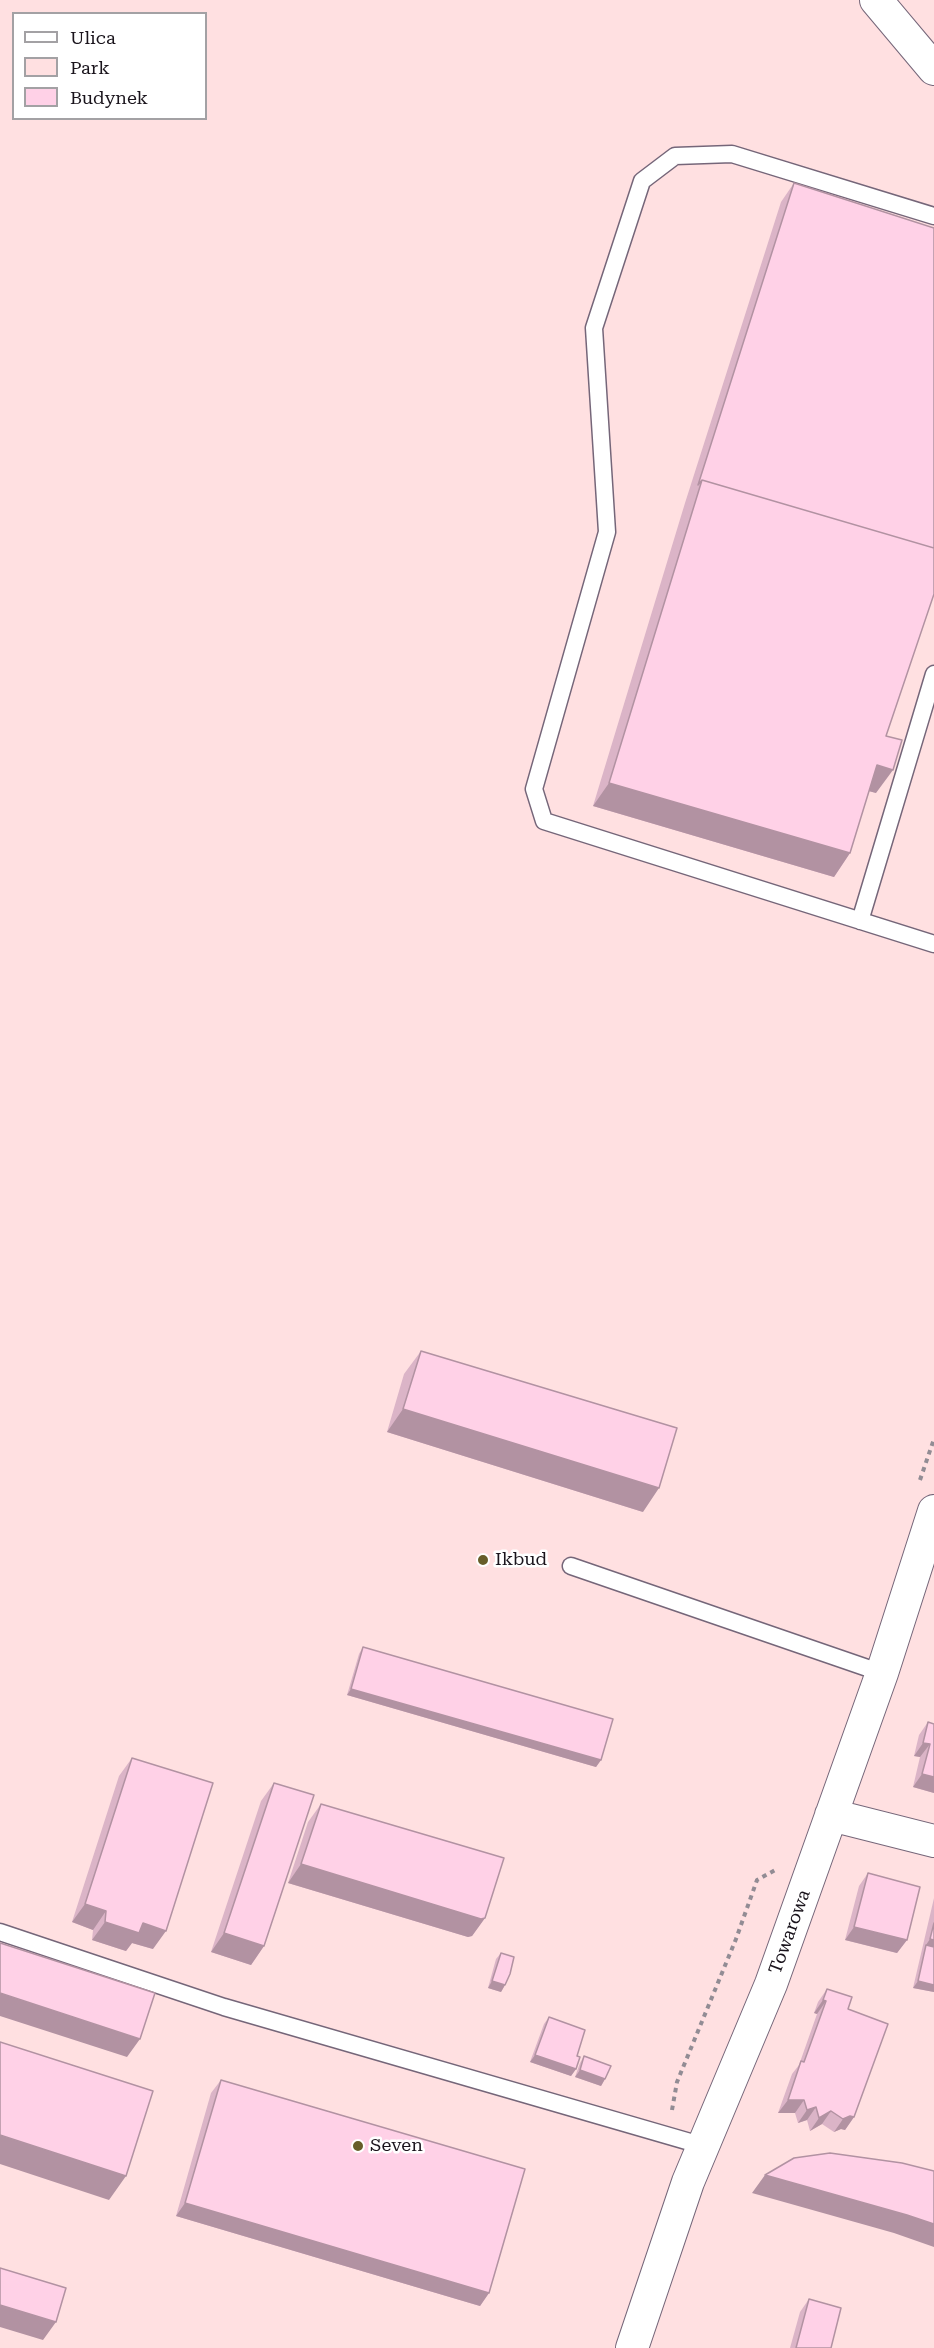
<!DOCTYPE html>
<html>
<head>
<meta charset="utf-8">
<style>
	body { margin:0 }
	#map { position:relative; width:934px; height:2348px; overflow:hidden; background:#fbf4fd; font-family:"Roboto Serif",serif }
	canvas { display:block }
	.legend { position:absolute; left:12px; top:12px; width:195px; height:108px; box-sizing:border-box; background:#fff; border:2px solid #a3a1a4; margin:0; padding:8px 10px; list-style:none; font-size:18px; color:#1a141c }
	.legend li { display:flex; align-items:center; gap:12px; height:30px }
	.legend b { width:30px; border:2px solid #a3a1a4 }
</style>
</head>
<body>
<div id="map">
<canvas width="934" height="2348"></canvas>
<ul class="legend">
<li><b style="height:8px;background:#fff"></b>Ulica</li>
<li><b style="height:16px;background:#ffe0e1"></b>Park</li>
<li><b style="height:16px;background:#ffd1e7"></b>Budynek</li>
</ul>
</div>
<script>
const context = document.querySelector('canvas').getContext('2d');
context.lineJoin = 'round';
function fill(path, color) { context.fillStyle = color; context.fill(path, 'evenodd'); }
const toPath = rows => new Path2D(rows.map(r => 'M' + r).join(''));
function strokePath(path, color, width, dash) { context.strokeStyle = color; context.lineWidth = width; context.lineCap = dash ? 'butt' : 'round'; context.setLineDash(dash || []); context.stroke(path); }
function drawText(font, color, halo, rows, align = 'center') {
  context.font = font + ' "Roboto Serif",serif'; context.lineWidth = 5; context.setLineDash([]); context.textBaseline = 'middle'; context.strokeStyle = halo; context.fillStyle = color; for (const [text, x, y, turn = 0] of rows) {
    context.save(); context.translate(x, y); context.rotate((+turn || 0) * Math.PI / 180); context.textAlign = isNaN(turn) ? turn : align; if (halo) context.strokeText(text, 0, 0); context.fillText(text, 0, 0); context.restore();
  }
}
const green = toPath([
	[0,0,934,0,934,2348,0,2348],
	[14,14,206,14,206,118,14,118]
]);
const path = toPath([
	[920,1480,934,1439],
	[672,2110,677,2082,736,1939,757,1880,777,1869]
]);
const service = toPath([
	[934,216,732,154,675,156,642,181,594,328,607,532,534,789,544,821,934,944],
	[860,921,934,674],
	[571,1566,882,1673],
	[0,1932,224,2007,704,2146]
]);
const minor = toPath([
	[876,0,934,69],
	[831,1815,934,1841],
	[632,2348,688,2182,771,1984,882,1673,934,1511]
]);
const wall = toPath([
	[794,183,886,736,876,793,869,791,850,853,834,877,593,806,685,503,781,202],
	[421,1351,643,1512,387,1432,404,1374],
	[363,1647,601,1760,596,1767,347,1695,359,1654],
	[928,1722,934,1724,934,1793,913,1787,920,1757,914,1756,919,1735],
	[132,1758,153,1949,132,1943,126,1951,92,1940,93,1930,72,1922,119,1776],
	[274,1783,264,1946,251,1965,211,1952,261,1801],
	[321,1804,485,1918,472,1936,468,1937,288,1883,308,1822],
	[868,1873,907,1940,897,1953,845,1940,859,1886],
	[934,1898,934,1992,913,1988],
	[501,1953,505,1985,501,1992,488,1988,496,1959],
	[827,1989,848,2009,854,2117,845,2130,841,2129,834,2132,822,2124,810,2131,807,2120,798,2123,795,2113,778,2113,792,2074,799,2065,817,2014,814,2013,818,2002],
	[549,2017,577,2056,576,2069,571,2076,530,2062,544,2024],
	[584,2056,605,2079,601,2086,575,2077,580,2063],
	[221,2080,489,2293,480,2306,176,2216,211,2093],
	[809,2299,831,2348,790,2348,800,2312]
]);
const shadedWall = toPath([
	[877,765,893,770,876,793,861,789],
	[609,783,850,853,834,877,593,806],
	[403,1409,659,1488,643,1512,387,1432],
	[351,1689,601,1760,596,1767,347,1695],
	[923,1743,930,1744,920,1757,914,1756],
	[922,1774,934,1777,934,1793,913,1787],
	[301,1864,485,1918,472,1936,468,1937,288,1883],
	[85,1904,106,1911,93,1930,72,1922],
	[105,1922,143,1923,166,1931,153,1949,132,1943,126,1951,92,1940],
	[854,1927,907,1940,897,1953,845,1940],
	[224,1933,264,1946,251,1965,211,1952],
	[930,1939,934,1940,934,1955,926,1945],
	[492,1981,505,1985,501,1992,488,1988],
	[918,1981,934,1985,934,1992,913,1988],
	[0,1993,140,2039,127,2057,0,2016],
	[823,2000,826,2001,817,2014,814,2013],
	[535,2055,576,2069,571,2076,530,2062],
	[580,2070,605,2079,601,2086,575,2077],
	[788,2100,804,2100,795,2113,778,2113],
	[816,2107,807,2120,798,2123,807,2110],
	[831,2111,822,2124,810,2131,819,2118],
	[850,2116,854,2117,845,2130,841,2129,834,2132,843,2119],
	[0,2135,126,2176,109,2200,0,2164],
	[765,2175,907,2215,934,2224,934,2247,894,2233,752,2193],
	[185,2203,489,2293,480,2306,176,2216],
	[0,2305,56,2322,43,2340,0,2327]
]);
const building = toPath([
	[794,183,934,228,934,548,702,480,698,485,794,183],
	[702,480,934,548,934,594,886,736,902,740,893,770,877,765,850,853,609,783,702,480],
	[421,1351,677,1428,659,1488,403,1409,421,1351],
	[363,1647,613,1719,601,1760,351,1689,363,1647],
	[928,1722,934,1724,934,1777,922,1774,930,1744,923,1743,928,1722],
	[132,1758,213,1783,166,1931,143,1923,139,1933,105,1922,106,1911,85,1904,132,1758],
	[274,1783,314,1795,264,1946,224,1933,274,1783],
	[321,1804,504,1858,485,1918,481,1919,301,1864,321,1804],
	[868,1873,920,1887,907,1940,854,1927,868,1873],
	[934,1923,934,1940,930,1939,934,1923],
	[0,1943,155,1993,140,2039,0,1993,0,1943],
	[926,1945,934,1947,934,1985,918,1981,926,1945],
	[501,1953,514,1957,510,1974,505,1985,492,1981,501,1953],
	[827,1989,852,1997,848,2009,888,2024,854,2117,850,2116,843,2119,831,2111,819,2118,816,2107,807,2110,804,2100,788,2100,801,2061,804,2062,826,2001,823,2000,827,1989],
	[549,2017,585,2030,577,2056,580,2057,576,2069,535,2055,549,2017],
	[0,2042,153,2091,126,2176,0,2135,0,2042],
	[584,2056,611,2066,605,2079,580,2070,584,2056],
	[221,2080,525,2169,489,2293,185,2203,221,2080],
	[830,2153,902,2163,934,2171,934,2224,907,2215,765,2175,794,2158,830,2153],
	[0,2268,66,2288,56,2322,0,2305,0,2268],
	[809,2299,841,2308,831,2348,796,2348,809,2299]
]);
const markers = [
	[483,1560,6,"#675d29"],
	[358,2146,6,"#675d29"]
];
const poiNames = [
	["Ikbud",495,1560],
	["Seven",370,2146]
];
const streetNames = [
	["Towarowa",790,1932,-70]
];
fill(green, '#ffe0e1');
strokePath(service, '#756679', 19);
strokePath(minor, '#756679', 34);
strokePath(path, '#928c94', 4, [4.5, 4.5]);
strokePath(service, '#fff', 16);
strokePath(minor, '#fff', 32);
fill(wall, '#dbb4c7');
fill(shadedWall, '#b292a2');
fill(building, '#ffd1e7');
strokePath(building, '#b292a2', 1.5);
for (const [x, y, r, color] of markers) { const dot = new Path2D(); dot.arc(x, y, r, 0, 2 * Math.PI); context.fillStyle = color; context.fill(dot); strokePath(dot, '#fff', 2); }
drawText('18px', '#1a141c', '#fff', poiNames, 'left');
drawText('18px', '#1a141c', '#fff', streetNames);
</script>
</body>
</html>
